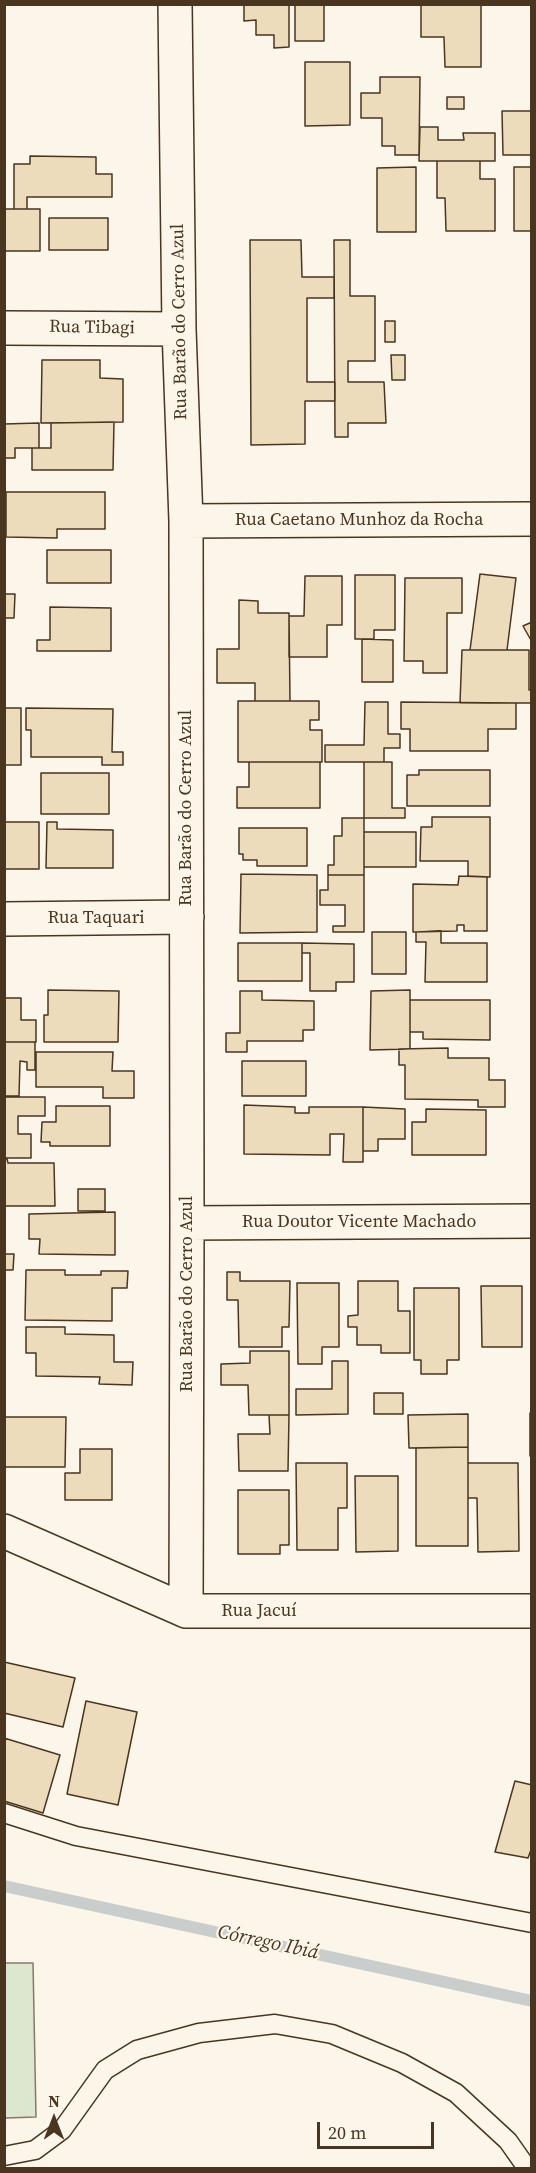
<!DOCTYPE html>
<html>
<head>
<meta charset="utf-8">
<style>
	body { margin:0 }
	#map { position:relative; width:536px; height:2173px; overflow:hidden; background:#fbf6e9; font-family:"Source Serif 4",serif }
	canvas { display:block }
	.frame { position:absolute; inset:0; border:6px solid #4a3520; pointer-events:none }
	.north { position:absolute; left:24px; top:2089px; width:60px; height:60px; -webkit-text-stroke:4px #fbf6e9; paint-order:stroke; rotate:0deg; font-size:16px; font-weight:700; line-height:24px; text-align:center; color:#4a3520 }
	.north::after { content:''; display:block; margin:auto; width:21px; height:27px; background:#4a3520; clip-path:polygon(50% 0,100% 100%,50% 72%,0 100%) }
	.scale { position:absolute; left:317px; top:2122px; width:117px; height:27px; box-sizing:border-box; border:3px solid #4a3520; border-top:0; padding-left:8px; font-size:18px; line-height:21px; white-space:nowrap; color:#4a3520; -webkit-text-stroke:4px #fbf6e9; paint-order:stroke }
</style>
</head>
<body>
<div id="map">
<canvas width="536" height="2173"></canvas>
<div class="frame"></div>
<div class="north">N</div>
<div class="scale">20 m</div>
</div>
<script>
const context = document.querySelector('canvas').getContext('2d');
context.lineJoin = 'round';
function fill(path, color) { context.fillStyle = color; context.fill(path, 'evenodd'); }
const toPath = rows => new Path2D(rows.map(r => 'M' + r).join(''));
function strokePath(path, color, width, dash) { context.strokeStyle = color; context.lineWidth = width; context.lineCap = dash ? 'butt' : 'round'; context.setLineDash(dash || []); context.stroke(path); }
function drawText(font, color, halo, rows, align = 'center') {
  context.font = font + ' "Source Serif 4",serif'; context.lineWidth = 4.5; context.setLineDash([]); context.textBaseline = 'middle'; context.strokeStyle = halo; context.fillStyle = color; for (const [text, x, y, turn = 0] of rows) {
    context.save(); context.translate(x, y); context.rotate((+turn || 0) * Math.PI / 180); context.textAlign = isNaN(turn) ? turn : align; if (halo) context.strokeText(text, 0, 0); context.fillText(text, 0, 0); context.restore();
  }
}
const green = toPath([
	[5,1963,33,1963,36,2117,5,2118,5,1963]
]);
const stream = toPath([
	[4,1886,532,2001]
]);
const building = toPath([
	[244,4,289,4,289,47,274,48,274,35,256,35,256,20,244,21,244,4],
	[295,4,324,4,324,41,295,41,295,4],
	[421,4,481,4,481,67,445,67,444,37,421,37,421,4],
	[305,62,350,62,350,125,305,126,305,62],
	[380,77,420,77,419,155,395,155,395,146,382,146,382,118,361,118,361,93,380,93,380,77],
	[447,97,464,97,464,109,447,109,447,97],
	[502,111,532,111,532,155,503,155,502,111],
	[420,127,438,127,438,140,464,140,463,133,495,133,495,161,419,161,420,127],
	[30,156,96,157,96,174,112,174,112,197,27,197,27,209,14,209,14,164,30,164,30,156],
	[437,161,480,161,480,179,495,179,495,231,446,231,445,198,437,198,437,161],
	[416,167,416,232,377,232,377,168,416,167],
	[514,167,532,167,532,231,514,231,514,167],
	[4,209,40,209,40,251,4,251,4,209],
	[49,218,108,218,108,250,49,250,49,218],
	[250,240,301,240,302,277,334,277,334,298,307,298,307,382,335,382,335,401,305,401,305,444,251,445,250,240],
	[334,240,350,240,350,296,375,296,375,361,348,361,348,382,384,382,386,423,348,423,348,437,335,437,334,240],
	[385,321,395,321,395,342,385,342,385,321],
	[391,355,405,355,405,380,392,380,391,355],
	[42,360,100,360,100,378,123,379,123,422,41,423,42,360],
	[114,422,113,470,32,470,32,448,51,448,51,423,114,422],
	[39,423,39,448,15,448,15,458,4,458,4,424,39,423],
	[6,492,105,492,105,529,57,529,57,538,6,537,6,492],
	[47,550,111,550,111,583,47,583,47,550],
	[480,574,516,578,507,650,470,650,480,574],
	[355,575,395,575,395,630,374,630,374,639,355,639,355,575],
	[305,576,342,576,342,625,327,625,327,657,289,657,289,616,304,616,305,576],
	[405,578,462,578,462,613,447,613,447,673,423,673,423,661,404,661,405,578],
	[4,594,15,594,14,618,4,618,4,594],
	[239,600,258,601,258,613,289,613,290,701,255,701,255,683,217,683,217,649,239,649,239,600],
	[50,607,111,608,111,651,37,651,37,640,50,640,50,607],
	[532,622,532,642,523,626,532,622],
	[362,639,393,640,393,682,362,682,362,639],
	[462,650,529,650,529,690,532,690,532,703,460,703,462,650],
	[238,701,319,701,319,720,310,720,310,730,322,730,322,762,238,762,238,701],
	[365,702,388,702,388,734,400,734,400,748,384,748,384,762,325,762,325,745,364,745,365,702],
	[401,702,516,703,516,729,488,729,488,751,410,751,410,729,401,729,401,702],
	[4,708,21,708,21,765,4,765,4,708],
	[26,708,113,709,112,752,123,752,123,765,102,765,102,757,31,757,31,730,26,730,26,708],
	[249,762,320,762,320,808,237,808,237,787,249,787,249,762],
	[364,762,392,762,392,808,405,808,405,818,364,818,364,762],
	[419,770,490,770,490,806,407,806,407,775,419,775,419,770],
	[41,773,109,773,109,814,41,814,41,773],
	[432,817,490,817,490,877,468,876,468,861,420,861,421,827,432,827,432,817],
	[342,818,364,818,364,875,328,875,328,865,334,865,334,836,342,836,342,818],
	[4,822,39,822,39,869,4,869,4,822],
	[47,822,57,822,57,829,113,830,113,868,46,868,47,822],
	[239,828,307,828,307,866,257,866,257,860,243,860,243,854,239,854,239,828],
	[364,832,416,832,416,867,364,867,364,832],
	[241,874,317,875,317,932,240,933,241,874],
	[328,875,364,875,364,932,333,932,333,926,345,926,345,905,320,905,320,890,328,890,328,875],
	[459,876,487,877,487,931,464,931,464,925,457,925,457,931,413,932,413,884,458,885,459,876],
	[441,931,441,943,487,943,487,982,425,982,426,942,416,942,416,932,441,931],
	[372,932,406,932,406,974,372,974,372,932],
	[238,943,302,943,302,981,238,981,238,943],
	[302,943,354,944,354,982,336,982,336,991,310,991,310,953,302,953,302,943],
	[48,990,119,991,118,1042,44,1042,44,1015,48,1015,48,990],
	[410,990,410,1049,370,1050,371,991,410,990],
	[240,991,262,991,262,1000,314,1001,314,1030,303,1030,303,1041,247,1041,247,1052,226,1052,226,1033,240,1033,240,991],
	[4,998,21,998,21,1020,36,1020,36,1042,4,1042,4,998],
	[410,1000,490,1000,490,1040,423,1039,423,1032,410,1032,410,1000],
	[4,1042,35,1042,35,1070,27,1070,27,1062,20,1061,19,1096,4,1096,4,1042],
	[448,1048,448,1058,489,1058,489,1080,505,1080,505,1107,478,1107,478,1100,405,1099,405,1065,399,1065,399,1049,448,1048],
	[36,1052,113,1052,112,1071,134,1071,134,1098,103,1098,103,1087,36,1087,36,1052],
	[242,1061,306,1061,306,1096,242,1096,242,1061],
	[4,1097,45,1097,45,1116,18,1116,18,1134,31,1134,31,1158,4,1158,4,1097],
	[244,1105,295,1107,295,1113,309,1113,309,1107,363,1107,363,1162,343,1162,344,1134,330,1134,330,1155,244,1154,244,1105],
	[56,1106,110,1106,110,1146,50,1146,50,1142,41,1142,42,1122,56,1122,56,1106],
	[363,1107,405,1109,405,1139,378,1139,378,1151,363,1151,363,1107],
	[426,1109,486,1110,486,1155,412,1155,412,1122,426,1122,426,1109],
	[4,1159,7,1159,8,1163,54,1163,55,1206,4,1206,4,1159],
	[78,1189,105,1189,105,1211,78,1211,78,1189],
	[115,1212,115,1255,39,1254,40,1239,29,1239,29,1214,115,1212],
	[4,1254,14,1254,13,1270,4,1270,4,1254],
	[26,1270,65,1270,65,1275,101,1275,101,1271,128,1271,127,1288,112,1288,112,1321,25,1320,26,1270],
	[227,1272,240,1272,240,1281,290,1281,289,1327,282,1327,282,1347,239,1347,238,1300,227,1300,227,1272],
	[358,1281,398,1281,398,1311,410,1311,410,1353,381,1353,381,1345,357,1345,357,1327,348,1327,348,1316,358,1315,358,1281],
	[297,1283,339,1283,339,1347,322,1347,322,1364,298,1364,297,1283],
	[481,1286,522,1286,522,1347,482,1347,481,1286],
	[414,1288,459,1288,459,1360,447,1360,447,1374,421,1374,421,1360,414,1360,414,1288],
	[26,1327,65,1327,65,1334,114,1335,114,1362,133,1362,132,1385,99,1384,100,1377,36,1376,36,1353,26,1353,26,1327],
	[250,1351,289,1351,289,1415,249,1415,248,1385,221,1385,221,1364,250,1363,250,1351],
	[332,1361,348,1361,348,1414,296,1415,296,1389,332,1389,332,1361],
	[374,1393,403,1393,403,1414,374,1414,374,1393],
	[530,1413,532,1413,532,1456,530,1456,530,1413],
	[468,1414,468,1447,409,1448,408,1415,468,1414],
	[269,1415,289,1415,288,1471,239,1471,238,1434,270,1434,269,1415],
	[5,1417,66,1417,65,1467,5,1467,5,1417],
	[468,1447,468,1546,416,1546,416,1448,468,1447],
	[80,1449,112,1449,112,1500,65,1500,65,1473,80,1473,80,1449],
	[296,1463,347,1463,347,1508,338,1508,338,1550,297,1550,296,1463],
	[468,1463,518,1463,519,1551,478,1552,477,1498,468,1498,468,1463],
	[355,1476,398,1476,398,1551,356,1552,355,1476],
	[238,1490,289,1490,289,1545,280,1545,280,1554,238,1554,238,1490],
	[4,1662,75,1678,63,1727,4,1713,4,1662],
	[86,1701,137,1712,118,1805,67,1794,86,1701],
	[4,1738,60,1755,43,1813,4,1801,4,1738],
	[515,1781,532,1785,532,1847,528,1858,495,1852,515,1781]
]);
const service = toPath([
	[4,1813,76,1836,532,1923],
	[4,2156,35,2150,62,2130,105,2070,137,2050,199,2033,275,2024,332,2034,402,2063,456,2093,508,2141,527,2168]
]);
const minor = toPath([
	[175,4,179,329,186,521,187,1223,186,1611],
	[4,328,179,329],
	[186,521,532,519],
	[4,919,187,917],
	[187,1223,532,1221],
	[4,1531,186,1611,532,1611]
]);
const streetNames = [
	["Rua Barão do Cerro Azul",180,322,-91],
	["Rua Tibagi",92,328,1],
	["Rua Caetano Munhoz da Rocha",359,520],
	["Rua Barão do Cerro Azul",186,808,-90],
	["Rua Taquari",96,918],
	["Rua Doutor Vicente Machado",359,1222],
	["Rua Barão do Cerro Azul",187,1294,-90],
	["Rua Jacuí",259,1611]
];
const waterNames = [
	["Córrego Ibiá",268,1943,12]
];
fill(green, '#dce7d0');
strokePath(green, '#887966', 1.5);
strokePath(stream, '#c9cecd', 12);
fill(building, '#ecdcbc');
strokePath(building, '#4a3520', 1.5);
strokePath(service, '#4a3520', 21);
strokePath(minor, '#4a3520', 36);
strokePath(service, '#fbf6e9', 18);
strokePath(minor, '#fbf6e9', 33);
drawText('18px', '#4a3520', '#fbf6e9', streetNames);
drawText('italic 20px', '#4a3520', '#fbf6e9', waterNames);
</script>
</body>
</html>
